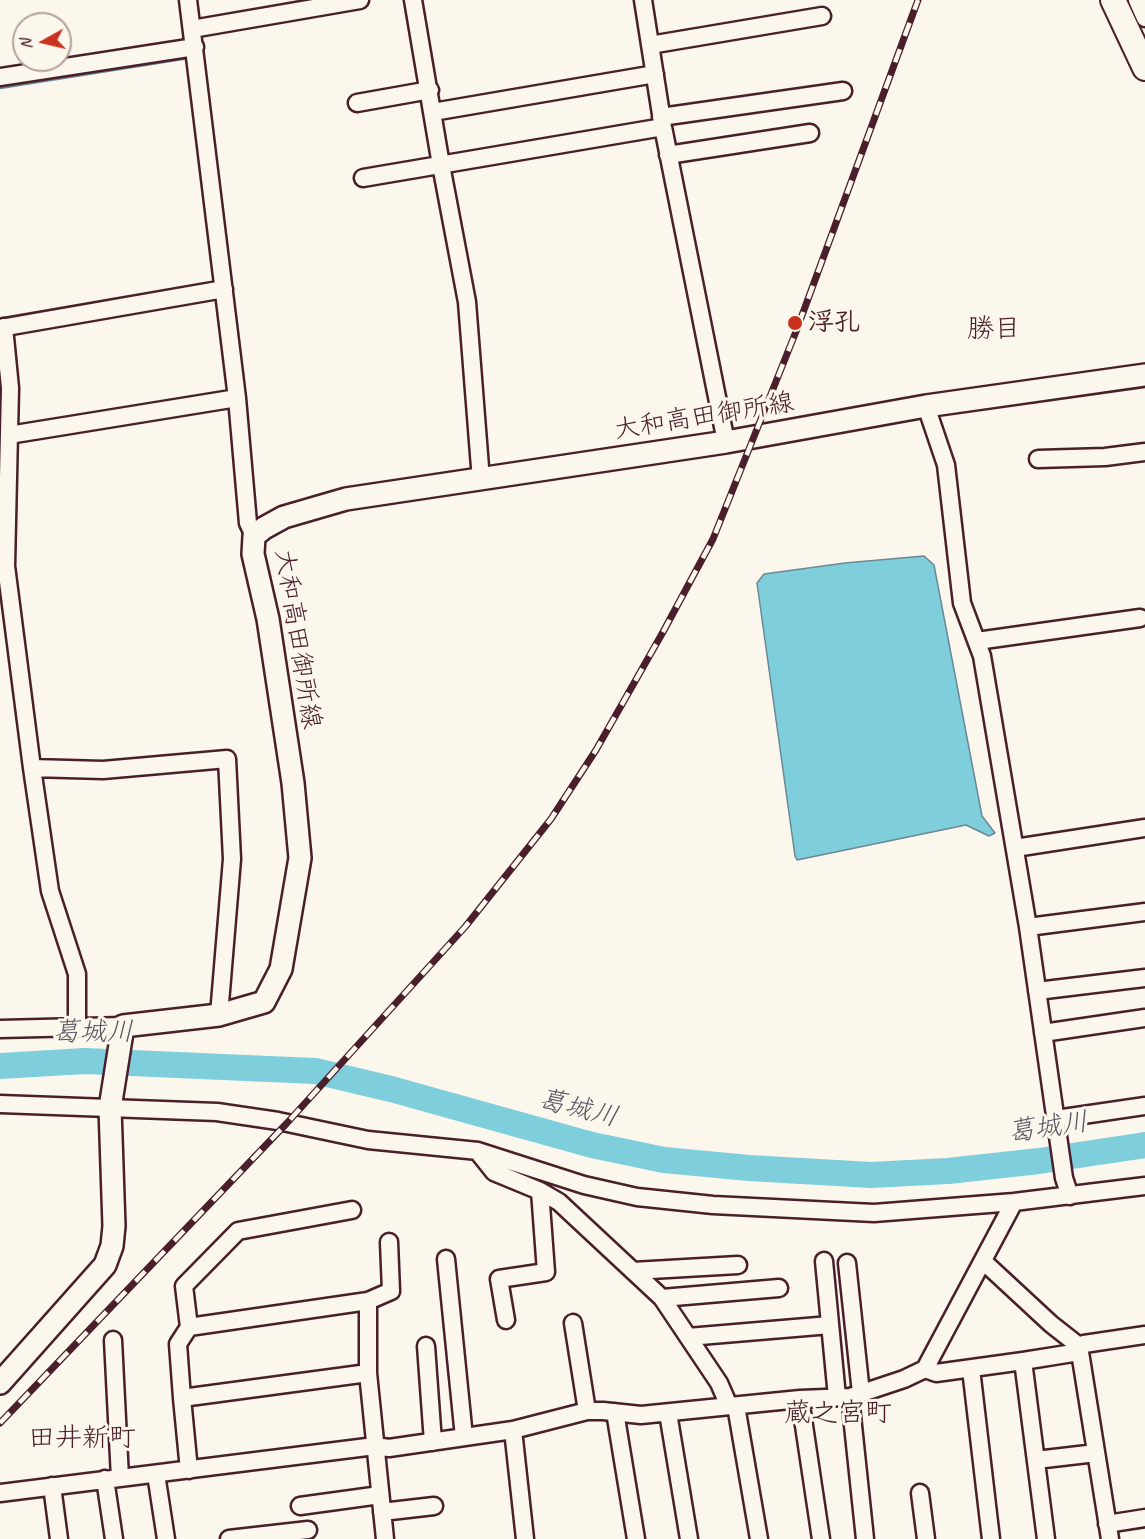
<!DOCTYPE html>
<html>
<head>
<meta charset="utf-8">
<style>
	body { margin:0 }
	#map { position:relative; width:1145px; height:1539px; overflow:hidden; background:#fbf7ec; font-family:Caveat,sans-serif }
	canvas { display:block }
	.north { position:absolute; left:12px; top:12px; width:60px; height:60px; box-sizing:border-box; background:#fbf7ec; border:2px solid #b4a19f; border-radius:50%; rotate:262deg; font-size:16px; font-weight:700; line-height:24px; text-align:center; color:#4a1f2b }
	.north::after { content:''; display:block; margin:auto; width:21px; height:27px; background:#c8321e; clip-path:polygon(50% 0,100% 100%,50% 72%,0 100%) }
</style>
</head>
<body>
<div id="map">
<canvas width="1145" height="1539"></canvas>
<div class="north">N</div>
</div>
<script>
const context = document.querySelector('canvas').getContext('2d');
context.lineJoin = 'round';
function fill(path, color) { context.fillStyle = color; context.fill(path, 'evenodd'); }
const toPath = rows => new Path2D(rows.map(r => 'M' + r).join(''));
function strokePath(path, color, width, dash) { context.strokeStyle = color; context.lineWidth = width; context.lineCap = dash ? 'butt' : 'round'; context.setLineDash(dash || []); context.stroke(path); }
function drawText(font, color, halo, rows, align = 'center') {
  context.font = font + ' Caveat,"Klee One",sans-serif'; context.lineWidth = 6; context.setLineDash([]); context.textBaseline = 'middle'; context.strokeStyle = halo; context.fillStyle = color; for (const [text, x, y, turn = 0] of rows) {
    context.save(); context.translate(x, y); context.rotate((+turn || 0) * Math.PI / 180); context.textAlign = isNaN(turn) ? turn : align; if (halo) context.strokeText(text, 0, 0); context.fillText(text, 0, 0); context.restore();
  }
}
const water = toPath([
	[924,556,934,565,982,816,995,833,989,836,966,825,797,860,795,856,757,583,764,574,845,563,924,556]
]);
const stream = toPath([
	[0,87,189,57,189,60]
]);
const river = toPath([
	[0,1066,85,1061,315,1071,391,1089,592,1145,664,1160,749,1168,871,1175,948,1171,1039,1161,1145,1145]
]);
const minor = toPath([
	[188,0,237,398,248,523,254,536],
	[413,0,441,165,467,302,481,480],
	[643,0,663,127,726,442],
	[1137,0,1145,18],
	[192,29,360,0],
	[650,45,822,16],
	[0,77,195,47],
	[357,103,430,90],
	[433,112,655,74],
	[661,117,843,91],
	[668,155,810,133],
	[363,178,663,127],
	[4,327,10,388,6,566,32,768,50,891,77,974,77,1026],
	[0,328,224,289],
	[926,406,946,465,962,603,982,656,1028,927,1064,1178,1070,1196],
	[9,435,237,398],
	[1038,459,1105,457,1145,452],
	[977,641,1140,618],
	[32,768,103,770,227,759,232,859,219,1015],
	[1015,848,1145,828],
	[1028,927,1145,912],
	[1037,991,1145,978],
	[0,1029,123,1026],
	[1043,1033,1145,1018],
	[0,1104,217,1112,278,1121,368,1140,478,1151,584,1185,637,1197,713,1205,874,1213,1014,1202,1145,1186],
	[1056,1119,1145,1106],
	[478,1152,494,1172,540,1191,546,1272,499,1279,506,1320],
	[540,1191,559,1202,662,1298,719,1383,729,1406],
	[352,1210,238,1231,184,1286,189,1327,178,1344,182,1398,368,1373],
	[446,1259,464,1437],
	[824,1261,837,1397],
	[983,1261,1051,1324,1079,1346,1110,1539],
	[847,1263,861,1393],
	[633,1271,738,1265],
	[662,1298,779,1288],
	[573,1323,587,1411],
	[189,1327,368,1301],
	[688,1337,830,1325],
	[113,1340,120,1478],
	[426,1346,433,1442],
	[1023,1361,1046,1539],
	[925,1369,936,1373,1023,1361,1073,1353,1084,1344,1145,1335],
	[971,1369,991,1539],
	[850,1397,865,1539],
	[182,1398,189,1470],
	[800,1399,821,1539],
	[736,1406,759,1539],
	[615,1412,636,1539],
	[668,1413,689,1539],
	[513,1430,525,1539],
	[1036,1460,1096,1453],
	[156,1474,166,1539],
	[105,1479,114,1539],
	[52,1486,59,1539],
	[0,1493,375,1446,389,1448,513,1430,587,1411,603,1411,641,1415,800,1399,850,1397,904,1379,925,1369,1014,1202],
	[920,1493,926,1539],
	[300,1506,380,1495],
	[382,1512,434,1506],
	[1107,1524,1145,1518],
	[229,1539,308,1530],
	[385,1539,368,1373,368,1301,391,1291,389,1242]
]);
const major = toPath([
	[0,1383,105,1265,112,1246,114,1226,110,1108,123,1026,219,1015,264,1002,281,969,300,858,293,783,268,619,253,554,254,536,264,528,284,517,346,499,726,442,926,406,1145,375]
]);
const highway = toPath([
	[1113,0,1145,68]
]);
const rail = toPath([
	[0,1423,287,1123,465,927,551,819,596,750,663,632,713,539,797,329,918,0]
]);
const markers = [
	[795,323,8,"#c8321e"]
];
const poiNames = [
	["浮孔",808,323]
];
const streetNames = [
	["大和高田御所線",704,417,-9],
	["大和高田御所線",297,639,81]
];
const neighbourhoodNames = [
	["勝目",994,330],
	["蔵之宮町",838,1414],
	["田井新町",82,1439]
];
const waterNames = [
	["葛城川",93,1033],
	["葛城川",578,1109,14],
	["葛城川",1048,1128,-8]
];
fill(water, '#7fcedc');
strokePath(water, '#6a8895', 1.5);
strokePath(stream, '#6a8895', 4.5);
strokePath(river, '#7fcedc', 26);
strokePath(minor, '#4a1f2b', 21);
strokePath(major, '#4a1f2b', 26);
strokePath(highway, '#4a1f2b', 28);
strokePath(minor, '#fbf7ec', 16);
strokePath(major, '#fbf7ec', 21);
strokePath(highway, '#fbf7ec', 24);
strokePath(rail, '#4a1f2b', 7);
strokePath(rail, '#fbf7ec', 4.5, [14]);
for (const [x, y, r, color] of markers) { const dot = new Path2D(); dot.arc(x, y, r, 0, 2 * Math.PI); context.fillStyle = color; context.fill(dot); strokePath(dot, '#fbf7ec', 2); }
drawText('bold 26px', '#4a1f2b', '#fbf7ec', poiNames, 'left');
drawText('26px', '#4a1f2b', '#fbf7ec', streetNames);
drawText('27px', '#4a1f2b', '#fbf7ec', neighbourhoodNames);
drawText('italic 27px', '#5a5460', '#fbf7ec', waterNames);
</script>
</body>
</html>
